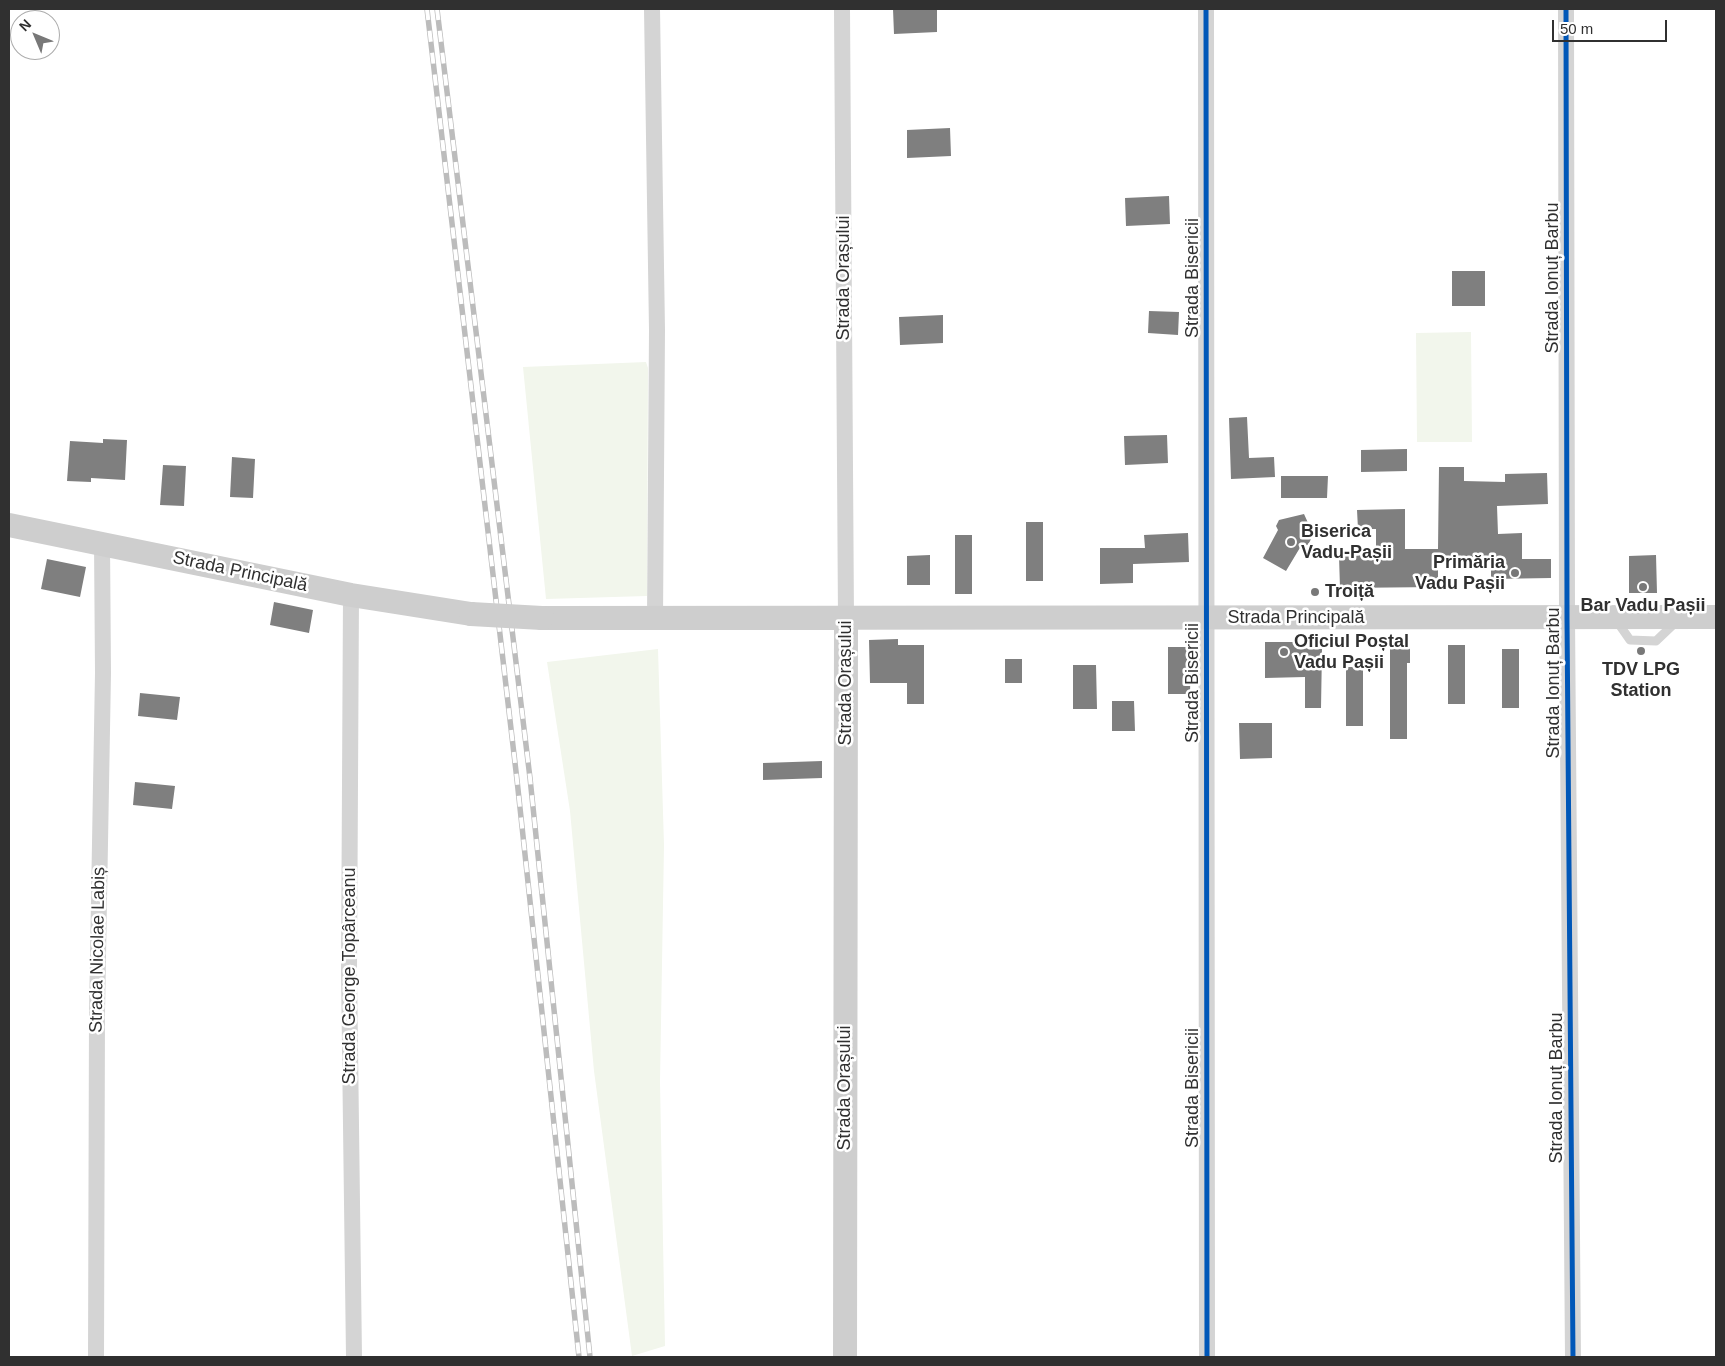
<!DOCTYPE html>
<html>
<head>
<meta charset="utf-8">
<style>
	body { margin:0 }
	#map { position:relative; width:1725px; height:1366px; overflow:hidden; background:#fff; font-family:Helvetica,sans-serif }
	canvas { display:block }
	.frame { position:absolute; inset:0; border:10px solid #303030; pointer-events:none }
	.north { position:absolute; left:10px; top:10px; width:50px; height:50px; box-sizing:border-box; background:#fff; border:1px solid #acacac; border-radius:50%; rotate:315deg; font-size:14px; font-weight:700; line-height:20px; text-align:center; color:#303030 }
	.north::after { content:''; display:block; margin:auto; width:18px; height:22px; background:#787878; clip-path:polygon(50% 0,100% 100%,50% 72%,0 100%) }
	.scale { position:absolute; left:1552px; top:20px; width:115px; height:22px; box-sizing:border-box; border:2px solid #303030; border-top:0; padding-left:6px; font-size:15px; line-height:18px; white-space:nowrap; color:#303030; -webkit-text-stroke:4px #fff; paint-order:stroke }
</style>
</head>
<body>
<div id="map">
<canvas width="1725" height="1366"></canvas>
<div class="frame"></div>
<div class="north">N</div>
<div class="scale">50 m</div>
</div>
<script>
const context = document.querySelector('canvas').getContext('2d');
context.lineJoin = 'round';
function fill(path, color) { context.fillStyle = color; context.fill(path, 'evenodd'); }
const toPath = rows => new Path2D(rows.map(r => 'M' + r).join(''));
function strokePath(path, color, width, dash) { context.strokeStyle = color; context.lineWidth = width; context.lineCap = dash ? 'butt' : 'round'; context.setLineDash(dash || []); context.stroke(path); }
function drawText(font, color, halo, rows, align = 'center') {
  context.font = font + ' Helvetica,sans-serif'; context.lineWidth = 5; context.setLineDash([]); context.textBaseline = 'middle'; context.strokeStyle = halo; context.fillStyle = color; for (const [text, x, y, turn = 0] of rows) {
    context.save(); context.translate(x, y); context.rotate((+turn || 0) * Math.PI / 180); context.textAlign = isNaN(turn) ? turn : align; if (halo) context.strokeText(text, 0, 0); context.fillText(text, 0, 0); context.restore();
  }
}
const green = toPath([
	[1471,332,1472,442,1417,442,1416,333],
	[646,362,648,368,647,596,546,599,523,367],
	[658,649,664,845,660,1082,665,1346,632,1356,594,1071,570,811,547,662]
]);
const building = toPath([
	[893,9,937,9,937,32,894,34],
	[950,128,951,156,907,158,907,130],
	[1169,196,1170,224,1126,226,1125,198],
	[1452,271,1485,271,1485,306,1452,306],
	[1149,311,1179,312,1178,335,1148,333],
	[943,315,943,343,900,345,899,317],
	[1247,417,1249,458,1274,457,1275,477,1231,479,1229,418],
	[1167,435,1168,463,1125,465,1124,436],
	[103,439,127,440,125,480,91,478,91,482,67,481,70,441,103,443],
	[1407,449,1407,471,1361,472,1361,450],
	[232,457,255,459,253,498,230,497],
	[163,465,186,466,184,506,160,505],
	[1439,467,1464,467,1464,481,1505,482,1505,474,1547,473,1548,504,1497,506,1498,534,1522,533,1522,559,1551,559,1551,578,1491,579,1491,558,1438,557,1438,587,1340,588,1339,556,1376,555,1376,529,1358,529,1357,510,1405,509,1405,549,1438,549],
	[1281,476,1328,476,1327,498,1281,498],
	[1304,514,1309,525,1308,534,1311,539,1308,545,1301,546,1286,571,1263,558,1278,530,1276,526,1279,520],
	[1026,522,1043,522,1043,581,1026,581],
	[1188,533,1189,562,1133,564,1133,583,1100,584,1100,548,1145,548,1144,535],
	[955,535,972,535,972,594,955,594],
	[930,555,930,585,907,585,907,556],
	[1656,555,1657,593,1629,593,1629,556],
	[47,559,86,567,80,597,41,589],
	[274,602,313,610,309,633,270,625],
	[898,639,898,645,924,645,924,704,907,704,907,683,870,683,869,640],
	[1410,639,1410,663,1407,663,1407,739,1390,739,1390,640],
	[1265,642,1298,642,1298,648,1322,649,1321,708,1305,708,1305,677,1265,678],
	[1448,645,1465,645,1465,704,1448,704],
	[1168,647,1191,647,1190,694,1168,694],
	[1502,649,1519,649,1519,708,1502,708],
	[1005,659,1022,659,1022,683,1005,683],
	[1073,665,1096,665,1097,709,1073,709],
	[1346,667,1363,667,1363,726,1346,726],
	[140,693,180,697,177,720,138,716],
	[1112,701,1134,701,1135,731,1112,731],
	[1239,723,1272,723,1272,758,1240,759],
	[822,761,822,778,763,780,763,763],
	[135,782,175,786,172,809,133,805]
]);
const lane = toPath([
	[1616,620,1630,640,1656,641,1677,621]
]);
const street = toPath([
	[652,9,657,330,655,619],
	[842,9,846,619],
	[1206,9,1207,1357],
	[1566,9,1567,619,1573,1357],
	[351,595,349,971,354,1357],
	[96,1357,97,1013,103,673,102,542]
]);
const secondary = toPath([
	[9,525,351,595,471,614],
	[542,618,1716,617],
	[845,1357,846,619]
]);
const rail = toPath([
	[427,9,517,780,579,1357],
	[437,9,530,778,590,1357]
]);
const secondaryBridge = toPath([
	[471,614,542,618]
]);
const cycleway = toPath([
	[1206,9,1207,1357],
	[1566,9,1567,619,1573,1357]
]);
const markers = [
	[1291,542,5,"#787878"],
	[1515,573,5,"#787878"],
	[1643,587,5,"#787878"],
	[1315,592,5,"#787878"],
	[1641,651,5,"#787878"],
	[1284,652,5,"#787878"]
];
const streetNames = [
	["Strada Orașului",844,278,-90],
	["Strada Bisericii",1193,278,-90],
	["Strada Ionuț Barbu",1553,278,-90],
	["Strada Principală",240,572,12],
	["Strada Principală",1296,618],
	["Strada Orașului",846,683,-90],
	["Strada Bisericii",1193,683,-90],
	["Strada Ionuț Barbu",1554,683,-90],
	["Strada Nicolae Labiș",98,950,-89],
	["Strada George Topârceanu",350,976,-90],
	["Strada Orașului",845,1088,-90],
	["Strada Bisericii",1193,1088,-90],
	["Strada Ionuț Barbu",1557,1088,-90]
];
const poiNames = [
	["Biserica",1301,532],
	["Vadu-Pașii",1301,553],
	["Primăria",1505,563,"right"],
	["Vadu Pașii",1505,584,"right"],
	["Troiță",1325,592],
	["Bar Vadu Pașii",1643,606,"center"],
	["Oficiul Poștal",1294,642],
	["Vadu Pașii",1294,663],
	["TDV LPG",1641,670,"center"],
	["Station",1641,691,"center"]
];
fill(green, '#f2f6ec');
fill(building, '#7f7f7f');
strokePath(lane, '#d4d4d4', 9);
strokePath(street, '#d4d4d4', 16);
strokePath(secondary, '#cecece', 24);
strokePath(rail, '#bcbcbc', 5.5);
strokePath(rail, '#fff', 4, [11]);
strokePath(secondaryBridge, '#cecece', 24);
strokePath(cycleway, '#0057b8', 5);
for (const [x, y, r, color] of markers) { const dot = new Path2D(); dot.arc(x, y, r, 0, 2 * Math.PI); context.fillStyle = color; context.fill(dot); strokePath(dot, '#fff', 2); }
drawText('18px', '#303030', '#fff', streetNames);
drawText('bold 18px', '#303030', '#fff', poiNames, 'left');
</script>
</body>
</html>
